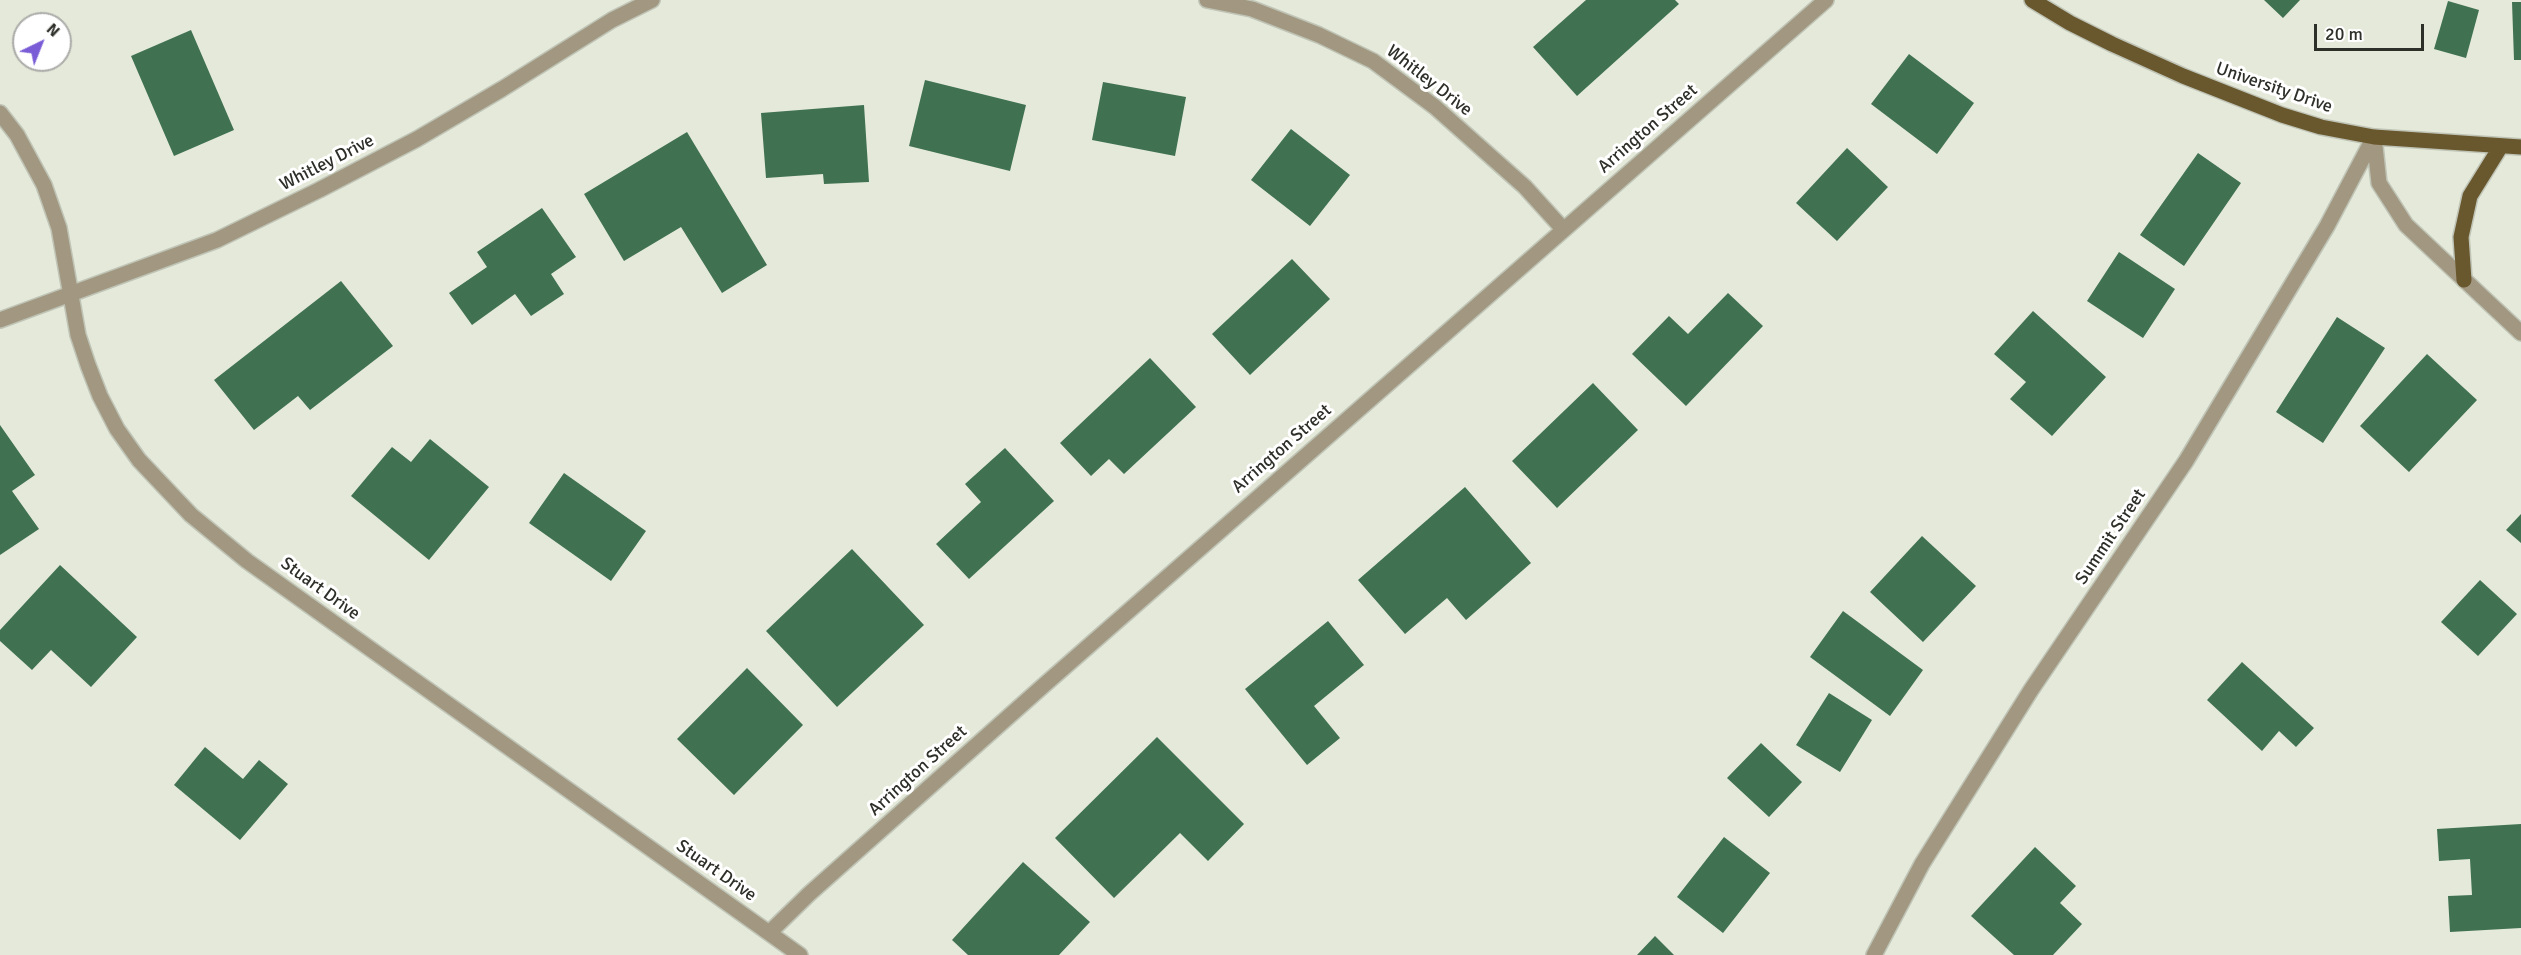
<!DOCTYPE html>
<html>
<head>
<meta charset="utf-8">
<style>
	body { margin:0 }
	#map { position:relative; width:2521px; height:955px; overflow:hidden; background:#e4e9d9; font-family:Signika,sans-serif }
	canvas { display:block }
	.north { position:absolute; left:12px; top:12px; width:60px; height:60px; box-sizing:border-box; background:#fff; border:2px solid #abaca9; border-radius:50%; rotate:43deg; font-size:16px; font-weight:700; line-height:24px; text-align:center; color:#2d2f29 }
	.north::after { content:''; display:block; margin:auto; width:21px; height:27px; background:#7a5cd6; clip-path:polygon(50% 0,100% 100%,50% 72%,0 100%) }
	.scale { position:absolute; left:2314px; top:24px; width:110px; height:27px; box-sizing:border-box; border:3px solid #2d2f29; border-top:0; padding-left:8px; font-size:18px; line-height:21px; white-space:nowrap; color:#2d2f29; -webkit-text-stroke:4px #fff; paint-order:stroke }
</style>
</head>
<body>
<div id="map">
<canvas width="2521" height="955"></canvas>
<div class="north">N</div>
<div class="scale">20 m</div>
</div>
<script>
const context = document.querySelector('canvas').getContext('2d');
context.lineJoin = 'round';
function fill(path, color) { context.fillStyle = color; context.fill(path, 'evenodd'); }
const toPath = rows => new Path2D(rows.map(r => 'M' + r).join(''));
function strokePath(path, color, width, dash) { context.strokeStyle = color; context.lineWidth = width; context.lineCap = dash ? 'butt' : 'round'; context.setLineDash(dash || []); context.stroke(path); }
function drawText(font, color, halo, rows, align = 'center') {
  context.font = font + ' Signika,sans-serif'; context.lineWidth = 6; context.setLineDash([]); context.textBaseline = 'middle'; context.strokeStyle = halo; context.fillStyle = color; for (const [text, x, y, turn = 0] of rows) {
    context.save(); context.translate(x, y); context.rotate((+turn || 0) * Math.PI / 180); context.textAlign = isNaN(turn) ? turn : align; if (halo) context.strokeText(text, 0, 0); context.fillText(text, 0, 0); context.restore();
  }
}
const building = toPath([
	[1586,0,1675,0,1679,4,1577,96,1533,47],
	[2264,0,2300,0,2283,18],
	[2448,1,2479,10,2466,58,2434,49],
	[2512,2,2521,2,2521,60,2514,60],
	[191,30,234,130,174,156,131,56],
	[1909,54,1974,103,1937,154,1871,104],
	[925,80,1026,105,1010,171,909,146],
	[1103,82,1186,97,1175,156,1092,140],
	[864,105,869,182,824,184,823,174,766,178,761,113],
	[1291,129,1350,175,1310,226,1251,180],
	[687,132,767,265,722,293,681,227,624,261,584,194],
	[1847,148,1888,187,1837,241,1796,203],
	[2198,153,2241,183,2184,266,2140,235],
	[542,208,576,257,551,274,564,294,531,316,515,294,472,325,449,293,487,267,477,252],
	[2119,252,2175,289,2143,338,2087,301],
	[1292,259,1330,299,1250,375,1212,334],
	[341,281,393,346,310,410,298,396,254,430,214,380],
	[1728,293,1763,326,1686,406,1632,354,1669,316,1688,334],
	[2033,311,2106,377,2052,436,2010,399,2026,382,1994,354],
	[2337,317,2385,348,2323,443,2276,412],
	[2427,354,2477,400,2409,472,2360,426],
	[1150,358,1196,407,1124,474,1109,459,1091,476,1060,443],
	[1593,383,1638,430,1557,508,1512,461],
	[0,425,35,475,12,491,39,529,0,555],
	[430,439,489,487,429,560,351,496,392,447,411,462],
	[1005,448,1054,501,969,579,936,544,981,502,965,484],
	[564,473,646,531,611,581,529,523],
	[1465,487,1531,563,1466,620,1447,598,1405,634,1358,580],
	[2521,514,2521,543,2506,530],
	[1922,536,1976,586,1923,642,1870,592],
	[852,549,924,625,837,707,766,631],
	[60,565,137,637,91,687,51,650,32,670,0,641,0,630],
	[2480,580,2517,614,2478,656,2441,622],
	[1843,611,1923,670,1890,716,1810,657],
	[1328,621,1364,665,1314,706,1340,738,1307,765,1245,689],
	[2242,662,2314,728,2296,747,2279,731,2262,751,2207,700],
	[747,668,803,725,734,795,677,739],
	[1829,693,1872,720,1840,772,1796,745],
	[1157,737,1244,824,1208,861,1180,833,1114,898,1055,838],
	[1761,743,1802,782,1769,817,1727,778],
	[205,747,243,779,259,760,288,784,240,840,174,785],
	[2521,824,2521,928,2450,932,2448,896,2472,895,2470,859,2439,861,2437,829],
	[1724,837,1770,873,1723,933,1677,897],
	[2035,847,2076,886,2060,903,2082,924,2053,955,2014,955,1971,916],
	[1023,862,1090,922,1059,955,968,955,952,940],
	[1655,936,1674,955,1637,955]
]);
const minor = toPath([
	[1207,0,1252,9,1319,35,1373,61,1435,107,1525,187,1563,229],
	[0,113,17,135,44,185,59,228,78,335,88,365,100,396,117,429,139,460,191,515,247,561,800,955],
	[2374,137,2379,183,2406,225,2521,333],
	[0,320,217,240,319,190,417,139,502,89,612,20,652,0],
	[769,933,809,894,1043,686,1826,0],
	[1874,955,1922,864,2031,690,2186,461,2327,226,2374,137]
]);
const primary = toPath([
	[2032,0,2070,23,2112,44,2183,76,2282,115,2321,127,2374,137,2521,147],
	[2464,280,2461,237,2470,196,2501,146]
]);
const streetNames = [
	["Whitley Drive",1429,81,38],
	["University Drive",2274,88,19],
	["Arrington Street",1648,129,-41],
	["Whitley Drive",327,163,-27],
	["Arrington Street",1282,449,-41],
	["Summit Street",2111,537,-56],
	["Stuart Drive",320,589,36],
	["Arrington Street",918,771,-42],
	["Stuart Drive",716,871,35]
];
fill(building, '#407252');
strokePath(minor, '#bfc4b6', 18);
strokePath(primary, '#bfc4b6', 18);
strokePath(minor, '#a29881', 15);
strokePath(primary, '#69572d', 15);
drawText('18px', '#2d2f29', '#fff', streetNames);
</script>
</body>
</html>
